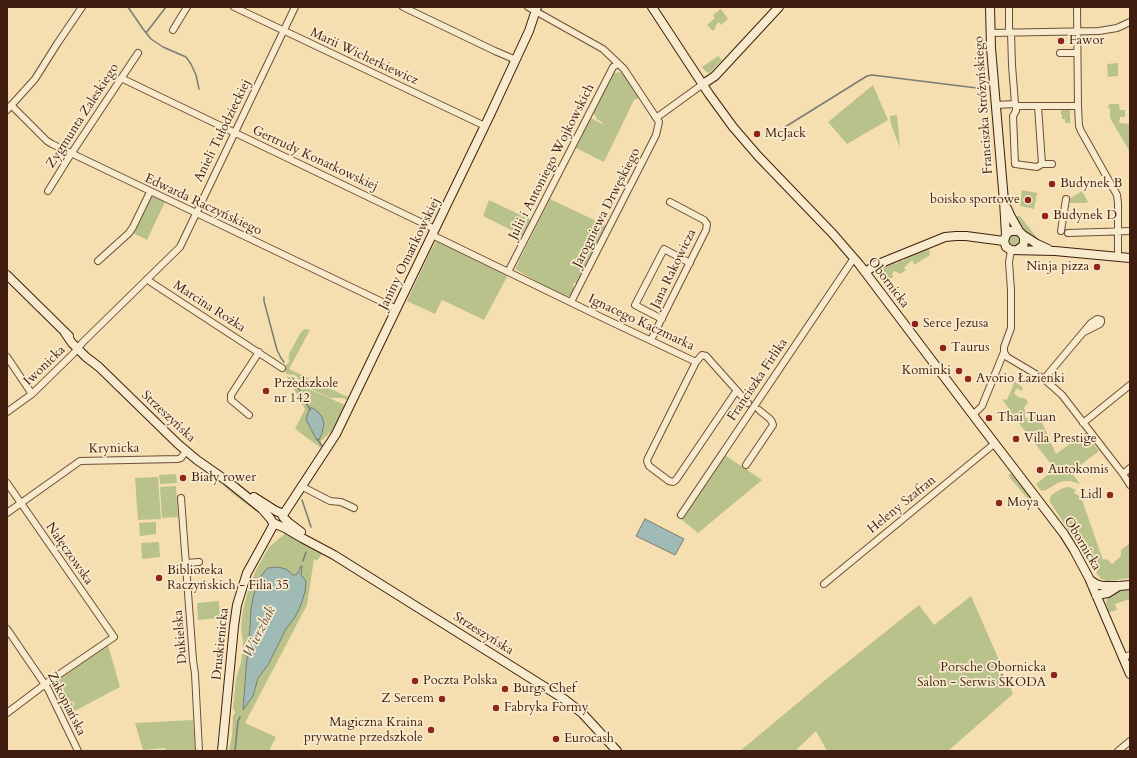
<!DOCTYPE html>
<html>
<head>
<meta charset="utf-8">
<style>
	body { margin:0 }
	#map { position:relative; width:1137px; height:758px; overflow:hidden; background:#f5dfb0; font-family:Cardo,serif }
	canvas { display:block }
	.frame { position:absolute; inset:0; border:8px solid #401e0f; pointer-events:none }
</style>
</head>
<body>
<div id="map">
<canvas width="1137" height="758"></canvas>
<div class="frame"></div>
</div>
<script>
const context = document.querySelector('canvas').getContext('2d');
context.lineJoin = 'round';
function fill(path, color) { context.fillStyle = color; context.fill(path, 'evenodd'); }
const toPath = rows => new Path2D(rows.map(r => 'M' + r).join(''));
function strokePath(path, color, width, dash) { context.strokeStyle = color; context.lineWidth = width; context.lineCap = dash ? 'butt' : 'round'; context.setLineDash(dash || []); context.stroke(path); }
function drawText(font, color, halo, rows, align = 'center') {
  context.font = font + ' Cardo,serif'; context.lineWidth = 3.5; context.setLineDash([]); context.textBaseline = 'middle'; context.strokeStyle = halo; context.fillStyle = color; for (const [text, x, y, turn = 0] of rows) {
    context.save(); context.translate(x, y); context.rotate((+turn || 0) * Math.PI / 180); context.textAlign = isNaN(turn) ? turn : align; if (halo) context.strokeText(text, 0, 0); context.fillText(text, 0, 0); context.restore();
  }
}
const green = toPath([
	[721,9,728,19,721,25,719,22,715,26,716,27,713,31,707,25,715,18,713,15],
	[718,56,722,60,710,73,706,72,702,67],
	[1118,63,1118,76,1108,77,1107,64],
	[622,72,639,98,634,100,604,162,576,148,591,118,602,124,602,122,596,119,597,118,595,117,596,116,593,114,614,73],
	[873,85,888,120,847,144,828,122],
	[1109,104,1119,104,1120,110,1125,110,1125,117,1120,117,1119,123,1130,124,1130,152,1110,118,1110,109,1108,108],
	[1054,108,1070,109,1070,123,1065,123,1065,119,1062,119,1062,115,1061,115,1061,110,1054,110],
	[897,115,900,148,891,124,890,116],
	[1022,190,1037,193,1034,209,1020,206],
	[1082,191,1088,202,1085,203,1069,203,1069,199],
	[151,195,165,202,147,240,133,233],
	[550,199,607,226,595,247,577,283,574,283,573,286,575,287,570,296,566,296,541,284,515,269],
	[489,200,531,220,523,236,483,216],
	[1016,216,1020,216,1038,239,1037,242,1024,232,1013,218],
	'1008 240a6 6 0 1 1 12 0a6 6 0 1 1-12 0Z',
	[436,242,440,242,508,275,484,320,442,300,435,314,407,301,430,252,435,243],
	[922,249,927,249,929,250,930,255,914,265,913,261,911,261,904,268,906,270,900,274,894,271,892,274,893,277,885,282,878,277,878,273,880,268,887,266,888,263,893,262,896,264,900,260,903,261,909,255],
	[305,329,310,330,289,369,348,397,347,400,342,398,330,398,305,386,295,375,287,374,282,370,289,362,289,354,301,332],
	[286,375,302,386,345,405,333,430,321,441,321,448,295,429,305,409],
	[1015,381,1023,388,1021,391,1017,388,1014,393,1018,397,1026,399,1028,402,1024,408,1026,413,1025,418,1031,419,1034,417,1039,416,1056,454,1086,432,1090,437,1087,440,1089,443,1091,441,1099,451,1071,472,1080,484,1070,481,1064,481,1058,483,1046,490,1041,491,1036,484,1055,469,1021,426,1002,399,1007,400],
	[719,451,762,480,698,533,676,515],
	[191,459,207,471,234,493,257,509,256,511,233,494,204,469,189,460],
	[176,474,177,483,160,484,159,475],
	[1010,474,1013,474,1033,500,1029,500,1009,477,1009,475,1008,475],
	[158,477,161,519,138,520,135,478],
	[176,486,178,517,162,518,160,487],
	[1069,487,1076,490,1074,493,1081,497,1103,560,1106,559,1109,561,1112,564,1121,556,1121,550,1130,543,1130,578,1109,581,1106,581,1100,578,1050,502,1050,497,1054,493,1063,488],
	[156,522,156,534,140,536,139,523],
	[287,532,322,554,317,561,314,559,307,605,245,723,276,737,269,751,229,751,232,736,233,716,235,713,235,711,233,709,236,678,241,663,243,642,241,627,243,610,247,594,256,570,269,547],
	[159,542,160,557,142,559,141,543],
	[1130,587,1130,599,1115,604,1117,610,1111,612,1109,612,1106,603,1108,596,1114,592],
	[971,596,999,660,1013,694,948,751,827,751,816,731,795,751,740,751,824,681,919,605,934,625],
	[219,601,220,618,198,620,197,603],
	[108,645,120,687,69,714,54,683],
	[193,720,195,751,166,751,165,748,143,750,135,723]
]);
const water = toPath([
	[310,408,313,408,318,412,322,417,324,424,322,433,319,440,317,440,313,433,306,419,307,416,310,408],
	[645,519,684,539,675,555,636,536,645,519],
	[301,566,302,566,301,575,306,581,305,592,300,607,295,617,286,629,268,665,258,678,253,696,243,710,246,669,250,628,251,609,253,598,258,581,264,572,268,568,277,567,282,568,286,569,293,575,295,575,297,574,301,566]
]);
const stream = toPath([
	[128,7,143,29,151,39,163,47,186,57,191,64,196,75,199,89],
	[146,33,166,7],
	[785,127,867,76,872,75,977,88],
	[264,297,264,301,277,350,281,358,284,362],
	[293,378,310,410],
	[317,439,323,447],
	[302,500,311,527],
	[303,561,306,552],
	[235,751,238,721,240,717]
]);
const street = toPath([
	[234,7,485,126],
	[403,7,495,51,516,60],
	[528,7,603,49,624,69,659,122,656,135,571,302],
	[1077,7,1078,106,1079,126,1081,131,1117,195,1118,203,1118,257],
	[173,30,187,7],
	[1009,32,1009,7],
	[1011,32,1012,65,1015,104],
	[990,33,1099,31,1117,28,1130,22],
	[1060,53,1077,53],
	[121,78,435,229],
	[11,105,47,141,52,144,397,309],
	[996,105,1015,104,1016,106,1078,106],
	[1016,106,1016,111,1013,116,1015,164,1037,167,1042,164,1038,106],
	[7,110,35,79,57,44,82,7],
	[656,118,703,84],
	[1042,164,1052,164],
	[48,191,71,154,138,53],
	[1061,231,1066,199],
	[1068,233,1130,231],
	[432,235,601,317,696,362],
	[98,261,129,233,133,227,150,192],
	[508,272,613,67,618,64],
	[147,279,152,283,282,368],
	[662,319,635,305,664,249,690,263],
	[651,340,706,230,707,224,704,220,670,202],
	[1004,352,1007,357,1044,379,1062,395,1123,474,1130,485],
	[7,357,32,394],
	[1044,379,1091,323,1097,319,1101,320,1101,322,1100,324,1084,332],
	[737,391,735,393,676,480,673,482,669,481,649,466,647,461,648,458,696,362,702,355,706,356,748,403],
	[7,412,32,394,73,354,83,342,180,247,295,7],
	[249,415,231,400,231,395,259,352],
	[973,415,982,406,1004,352,1004,347,1011,328,1011,290,1009,262,1011,250],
	[1083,423,1130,385],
	[746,465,773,425,772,422,770,419,759,410],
	[1123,474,1130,468],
	[7,483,114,637,48,682,7,713],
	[301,486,330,501,341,502,354,508],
	[181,498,193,660,195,674,199,751],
	[7,513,80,461,178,459,181,458,186,451],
	[681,515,854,258],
	[186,563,199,562],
	[824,584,994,444],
	[7,629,48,689,78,751],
	[1123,657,1130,655],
	[1118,751,1130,741]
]);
const secondary = toPath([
	[652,7,709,94,733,127,758,156,833,234,859,264,979,423,1064,534,1074,550,1089,578,1130,674],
	[990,7,991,48,1004,201,1006,235],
	[703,84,715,76,779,7],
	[1007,208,1011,217,1019,231],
	[1023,235,1037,244,1048,249],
	[1017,250,1023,246,1024,242,1024,237,1021,233,1018,231,1010,231,1006,235,1004,241,1006,247,1011,250,1055,251,1130,258],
	[865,272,876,265,945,237,956,236,966,236,1004,241],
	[7,275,69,336],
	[65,333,72,343,86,357,99,367,178,444,197,460,230,483],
	[226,480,262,509,270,518,273,523,285,528,302,538,334,555,564,699,582,713,617,751],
	[254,497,276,511,281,513,283,517,289,523,301,532],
	[283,515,336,434,490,115,529,31,537,7],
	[1090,580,1096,584,1103,586,1119,586,1130,585],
	[1096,595,1108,593,1119,586],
	[222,751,234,626,237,605,247,573,274,524]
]);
const markers = [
	[1061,41,4,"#8f2418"],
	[757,134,4,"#8f2418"],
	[1052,184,4,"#8f2418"],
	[1028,200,4,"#8f2418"],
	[1045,216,4,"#8f2418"],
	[1097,267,4,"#8f2418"],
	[915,324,4,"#8f2418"],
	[943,348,4,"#8f2418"],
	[959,371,4,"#8f2418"],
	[968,379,4,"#8f2418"],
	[266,391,4,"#8f2418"],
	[989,418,4,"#8f2418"],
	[1016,439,4,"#8f2418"],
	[1040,470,4,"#8f2418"],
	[183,478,4,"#8f2418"],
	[1110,495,4,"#8f2418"],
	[999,503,4,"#8f2418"],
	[159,578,4,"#8f2418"],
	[1054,675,4,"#8f2418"],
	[415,681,4,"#8f2418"],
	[505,689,4,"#8f2418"],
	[442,699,4,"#8f2418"],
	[496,708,4,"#8f2418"],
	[431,730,4,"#8f2418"],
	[556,739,4,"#8f2418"]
];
const poiNames = [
	["Fawor",1069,41],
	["McJack",765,134],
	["Budynek B",1060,184],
	["boisko sportowe",1020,200,"right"],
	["Budynek D",1053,216],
	["Ninja pizza",1089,267,"right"],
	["Serce Jezusa",923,324],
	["Taurus",951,348],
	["Kominki",951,371,"right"],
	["Avorio Łazienki",976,379],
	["Przedszkole",274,384],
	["nr 142",274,399],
	["Thai Tuan",997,418],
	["Villa Prestige",1024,439],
	["Autokomis",1048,470],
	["Biały rower",191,478],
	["Lidl",1102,495,"right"],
	["Moya",1007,503],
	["Biblioteka",167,571],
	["Raczyńskich - Filia 35",167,586],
	["Porsche Obornicka",1046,668,"right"],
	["Salon - Serwis ŠKODA",1046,683,"right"],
	["Poczta Polska",423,681],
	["Burgs Chef",513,689],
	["Z Sercem",434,699,"right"],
	["Fabryka Formy",504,708],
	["Magiczna Kraina",423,723,"right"],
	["prywatne przedszkole",423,738,"right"],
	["Eurocash",564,739]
];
const streetNames = [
	["Marii Wicherkiewicz",364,57,25],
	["Franciszka Stróżyńskiego",984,105,-94],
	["Zygmunta Zaleskiego",83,116,-57],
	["Anieli Tułodzieckiej",223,131,-64],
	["Gertrudy Konatkowskiej",315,159,25],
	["Julii i Antoniego Wojkowskich",552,162,-63],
	["Edwarda Raczyńskiego",203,205,25],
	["Jarogniewa Drwęskiego",607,208,-63],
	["Janiny Omańkowskiej",410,254,-64],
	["Jana Rakowicza",674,269,-64],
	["Obornicka",888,283,53],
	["Marcina Rożka",209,307,33],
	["Ignacego Kaczmarka",641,323,25],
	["Iwonicka",45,366,-44],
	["Franciszka Firlika",758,380,-56],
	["Strzeszyńska",168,417,43],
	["Krynicka",114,449,-1],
	["Heleny Szafran",902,505,-39],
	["Obornicka",1082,544,59],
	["Nałęczowska",69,554,55],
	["Strzeszyńska",483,634,32],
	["Dukielska",181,637,-95],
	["Druskienicka",221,644,-84],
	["Zakopiańska",66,704,63]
];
const waterNames = [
	["Wierzbak",260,632,-63]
];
fill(green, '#bac28c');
fill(water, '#a0bab6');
strokePath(water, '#7a7c73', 1);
strokePath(stream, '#7a7c73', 1.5);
strokePath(street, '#6d4e37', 8);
strokePath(secondary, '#401e0f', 10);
strokePath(street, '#f8eacc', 6);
strokePath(secondary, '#f8eacc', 8);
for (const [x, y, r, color] of markers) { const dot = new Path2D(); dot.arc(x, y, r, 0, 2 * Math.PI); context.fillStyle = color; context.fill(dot); strokePath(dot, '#f8eacc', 1.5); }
drawText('13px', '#401e0f', '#f8eacc', poiNames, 'left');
drawText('13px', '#401e0f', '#f8eacc', streetNames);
drawText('italic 14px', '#5d4d41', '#f8eacc', waterNames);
</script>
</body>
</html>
